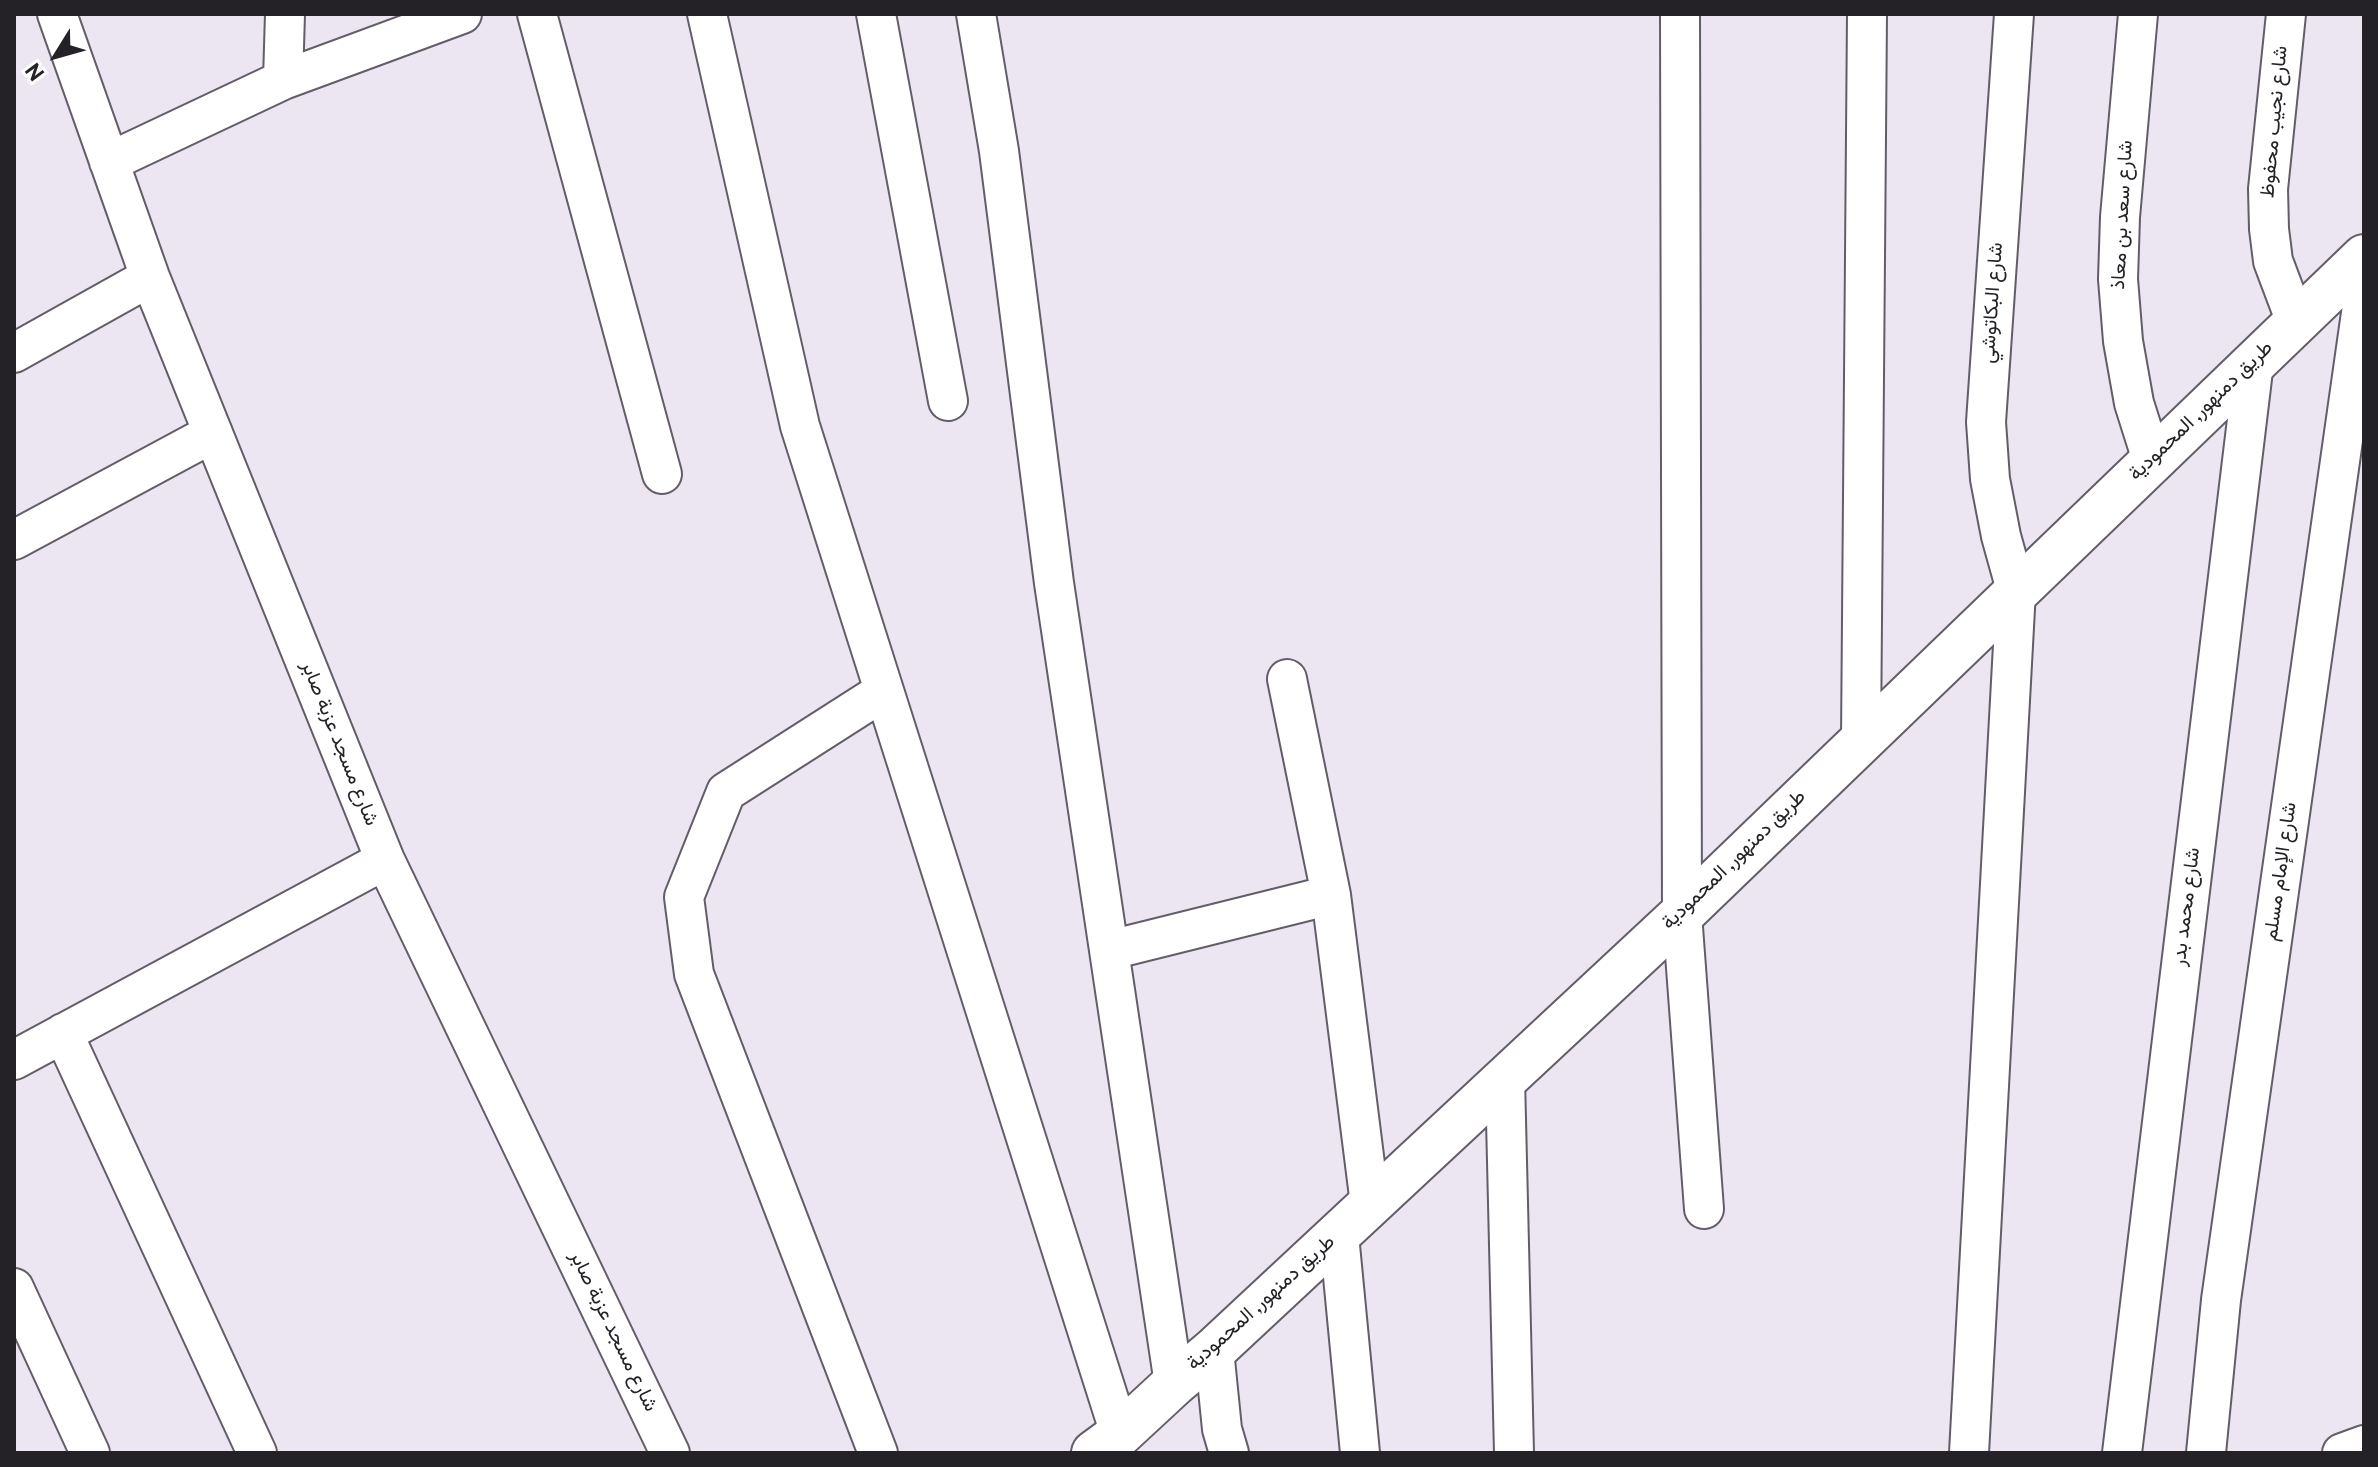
<!DOCTYPE html>
<html>
<head>
<meta charset="utf-8">
<style>
	body { margin:0 }
	#map { position:relative; width:2378px; height:1467px; overflow:hidden; background:#ece5f2; font-family:Overpass,sans-serif }
	canvas { display:block }
	.frame { position:absolute; inset:0; border:16px solid #252227; pointer-events:none }
	.north { position:absolute; left:16px; top:16px; width:80px; height:80px; -webkit-text-stroke:6px #fff; paint-order:stroke; rotate:233deg; font-size:22px; font-weight:700; line-height:32px; text-align:center; color:#252227 }
	.north::after { content:''; display:block; margin:auto; width:28px; height:36px; background:#252227; clip-path:polygon(50% 0,100% 100%,50% 72%,0 100%) }
</style>
</head>
<body>
<div id="map">
<canvas width="2378" height="1467"></canvas>
<div class="frame"></div>
<div class="north">N</div>
</div>
<script>
const context = document.querySelector('canvas').getContext('2d');
context.lineJoin = 'round';
const toPath = rows => new Path2D(rows.map(r => 'M' + r).join(''));
function strokePath(path, color, width, dash) { context.strokeStyle = color; context.lineWidth = width; context.lineCap = dash ? 'butt' : 'round'; context.setLineDash(dash || []); context.stroke(path); }
function drawText(font, color, halo, rows, align = 'center') {
  context.font = font + ' Overpass,Vazirmatn,sans-serif'; context.lineWidth = 6; context.setLineDash([]); context.textBaseline = 'middle'; context.strokeStyle = halo; context.fillStyle = color; for (const [text, x, y, turn = 0] of rows) {
    context.save(); context.translate(x, y); context.rotate((+turn || 0) * Math.PI / 180); context.textAlign = isNaN(turn) ? turn : align; if (halo) context.strokeText(text, 0, 0); context.fillText(text, 0, 0); context.restore();
  }
}
const street = toPath([
	[57,14,150,277,385,860,670,1453],
	[537,14,662,474],
	[707,14,800,426,1120,1434],
	[876,14,948,401],
	[976,14,999,151,1054,583,1174,1384],
	[1680,14,1682,914,1704,1209],
	[2138,14,2120,217,2118,279,2123,341,2134,403,2152,460],
	[2286,14,2268,189,2269,229,2273,261,2296,322],
	[283,80,285,14],
	[109,162,283,80,462,14],
	[14,353,150,277],
	[14,540,213,433],
	[1287,679,1331,895,1370,1204],
	[1861,740,1867,14],
	[1110,950,1331,895],
	[63,1033,257,1453],
	[14,1060,385,860],
	[1505,1078,1514,1453],
	[1339,1235,1360,1453],
	[14,1288,90,1453],
	[1214,1350,1222,1429,1229,1453],
	[878,1453,694,974,684,897,726,792,884,691],
	[1969,1453,2016,590,2001,536,1990,479,1986,422,2014,14],
	[2122,1453,2254,362],
	[2206,1453,2221,1300,2364,292],
	[2342,1453,2364,1445]
]);
const secondary = toPath([
	[1094,1453,1120,1434,1174,1384,1214,1350,1682,914,2364,257]
]);
const streetNames = [
	["شارع نجيب محفوظ",2276,122,-85],
	["شارع سعد بن معاذ",2124,215,-87],
	["شارع البكاتوشي",1994,303,-86],
	["طريق دمنهور, المحمودية",2202,412,-44],
	["شارع مسجد عزبة صابر",338,744,68],
	["طريق دمنهور, المحمودية",1735,861,-44],
	["شارع الإمام مسلم",2282,872,-82],
	["شارع محمد بدر",2188,907,-83],
	["طريق دمنهور, المحمودية",1262,1304,-42],
	["شارع مسجد عزبة صابر",612,1332,64]
];
strokePath(street, '#635d68', 42);
strokePath(secondary, '#635d68', 48);
strokePath(street, '#fff', 38);
strokePath(secondary, '#fff', 44);
drawText('20px', '#252227', '#fff', streetNames);
</script>
</body>
</html>
